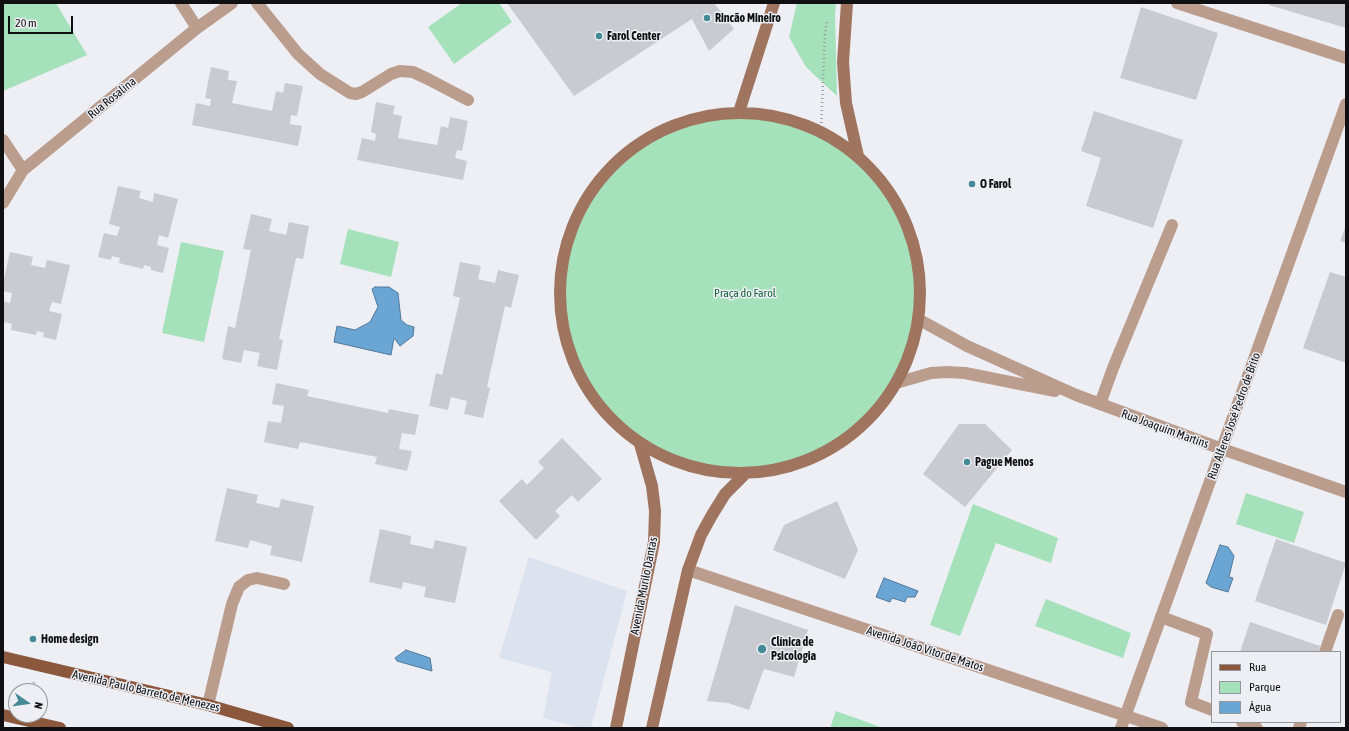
<!DOCTYPE html>
<html>
<head>
<meta charset="utf-8">
<style>
	body { margin:0 }
	#map { position:relative; width:1349px; height:731px; overflow:hidden; background:#edeff5; font-family:"Asap Condensed",sans-serif }
	canvas { display:block }
	.frame { position:absolute; inset:0; border:4px solid #101012; pointer-events:none }
	.legend { position:absolute; left:1211px; top:651px; width:130px; height:72px; box-sizing:border-box; background:#edeff5; border:1px solid #95969a; margin:0; padding:5px 7px; list-style:none; font-size:12px; color:#101012 }
	.legend li { display:flex; align-items:center; gap:8px; height:20px }
	.legend b { width:20px; border:1px solid #95969a }
	.north { position:absolute; left:8px; top:683px; width:40px; height:40px; box-sizing:border-box; background:#edeff5; border:1px solid #95969a; border-radius:50%; rotate:103deg; font-size:11px; font-weight:700; line-height:16px; text-align:center; color:#101012 }
	.north::after { content:''; display:block; margin:auto; width:14px; height:18px; background:#448a96; clip-path:polygon(50% 0,100% 100%,50% 72%,0 100%) }
	.scale { position:absolute; left:8px; top:16px; width:65px; height:18px; box-sizing:border-box; border:2px solid #101012; border-top:0; padding-left:5px; font-size:12px; line-height:14px; white-space:nowrap; color:#101012; -webkit-text-stroke:3px #edeff5; paint-order:stroke }
</style>
</head>
<body>
<div id="map">
<canvas width="1349" height="731"></canvas>
<div class="frame"></div>
<ul class="legend">
<li><b style="height:5px;background:#8b583d"></b>Rua</li>
<li><b style="height:11px;background:#a5e1ba"></b>Parque</li>
<li><b style="height:11px;background:#6ba5d4"></b>Água</li>
</ul>
<div class="north">N</div>
<div class="scale">20 m</div>
</div>
<script>
const context = document.querySelector('canvas').getContext('2d');
context.lineJoin = 'round';
function fill(path, color) { context.fillStyle = color; context.fill(path, 'evenodd'); }
const toPath = rows => new Path2D(rows.map(r => 'M' + r).join(''));
function strokePath(path, color, width, dash) { context.strokeStyle = color; context.lineWidth = width; context.lineCap = dash ? 'butt' : 'round'; context.setLineDash(dash || []); context.stroke(path); }
function drawText(font, color, halo, rows, align = 'center') {
  context.font = font + ' "Asap Condensed",sans-serif'; context.lineWidth = 3; context.setLineDash([]); context.textBaseline = 'middle'; context.strokeStyle = halo; context.fillStyle = color; for (const [text, x, y, turn = 0] of rows) {
    context.save(); context.translate(x, y); context.rotate((+turn || 0) * Math.PI / 180); context.textAlign = isNaN(turn) ? turn : align; if (halo) context.strokeText(text, 0, 0); context.fillText(text, 0, 0); context.restore();
  }
}
const built = toPath([
	[529,557,627,591,591,728,581,728,543,718,552,672,499,658]
]);
const green = toPath([
	[3,3,56,3,87,55,3,91],
	[462,3,499,3,512,22,454,64,428,27],
	[797,3,836,3,835,14,837,96,806,67,789,37],
	'560 293a180 180 0 1 1 360 0a180 180 0 1 1-360 0Z',
	[348,229,399,242,391,277,340,264],
	[181,242,224,251,204,342,162,333],
	[1246,493,1304,512,1294,543,1236,524],
	[973,504,1058,538,1051,563,996,543,960,636,930,625],
	[1046,599,1131,633,1123,658,1035,626],
	[836,711,883,728,830,728]
]);
const water = toPath([
	[375,287,389,287,398,293,401,320,407,325,414,327,413,336,400,346,394,338,391,355,334,342,337,326,355,330,370,322,378,307,372,289,375,287],
	[1220,545,1228,547,1234,556,1229,577,1233,578,1228,592,1211,587,1206,583,1220,545],
	[884,578,918,591,915,597,907,597,905,602,892,598,890,602,876,597,884,578],
	[406,650,430,658,432,671,397,661,395,658,406,650]
]);
const building = toPath([
	[507,3,714,3,734,29,709,51,692,19,574,96],
	[1269,3,1346,3,1346,28,1269,5],
	[1141,7,1218,33,1196,100,1120,78],
	[211,67,229,71,228,80,237,81,232,103,272,111,276,91,283,93,285,83,303,86,297,116,291,115,290,124,302,126,298,146,192,125,196,103,210,106,211,99,205,98],
	[376,102,395,106,393,114,402,116,398,138,437,145,441,126,448,128,450,117,468,121,462,151,457,150,455,158,467,161,463,180,357,160,362,138,375,141,376,134,371,132],
	[1094,111,1183,140,1153,228,1086,206,1101,158,1081,151],
	[118,186,141,191,139,198,153,202,154,193,178,199,168,238,159,235,157,245,169,248,163,273,151,270,151,267,144,265,143,269,119,263,120,258,112,256,111,260,98,257,104,233,117,236,120,227,109,224],
	[251,214,272,219,269,231,286,235,289,222,309,226,303,259,296,258,279,339,283,340,277,370,257,366,260,353,244,350,241,363,222,359,228,326,235,328,251,250,243,249],
	[1346,225,1346,243,1340,241],
	[10,252,33,257,31,265,45,268,47,260,70,265,61,304,52,302,49,311,62,314,56,340,43,337,44,333,37,331,36,335,11,330,12,324,5,322,3,328,3,301,10,303,12,293,3,291,3,283],
	[460,262,481,266,478,279,495,283,498,270,519,275,511,308,505,306,487,387,490,388,483,418,464,414,467,401,451,397,448,410,429,406,436,373,442,375,460,298,453,296],
	[1330,272,1346,277,1346,363,1303,348],
	[276,383,309,390,307,396,388,413,389,409,419,415,415,435,402,433,399,449,412,451,407,471,375,464,377,457,300,442,298,449,264,442,268,421,281,423,284,406,272,404],
	[959,424,985,424,1012,450,965,507,923,474],
	[562,438,602,479,578,502,572,495,555,511,560,516,536,540,499,501,522,479,527,485,544,468,538,462],
	[227,488,258,495,256,503,279,508,281,499,314,506,302,562,270,555,272,546,250,540,248,548,215,541],
	[837,501,858,550,845,579,773,550,784,525],
	[380,529,411,536,410,544,433,549,435,540,467,547,455,603,424,597,426,587,403,582,402,589,369,582],
	[1276,539,1346,563,1326,625,1255,601],
	[735,605,808,630,794,677,764,669,749,710,728,703,707,701],
	[1250,622,1320,646,1318,652,1240,652]
]);
const path = toPath([
	[821,131,825,33,827,20],
	[32,691,34,682]
]);
const lane = toPath([
	[257,3,298,54,320,74,350,93,356,94,362,92,391,74,400,71,413,72,428,79,468,100],
	[1100,404,1113,368,1172,225],
	[1161,617,1207,634,1191,702,1212,710],
	[1325,652,1338,615],
	[1242,722,1257,728],
	[1299,728,1301,722]
]);
const street = toPath([
	[181,3,197,28],
	[1177,3,1346,58],
	[3,140,23,170],
	[3,203,23,170,197,28,232,3],
	[918,319,967,346,1076,395,1222,449,1346,492],
	[896,383,931,373,947,372,965,373,1055,391],
	[688,570,1162,728],
	[208,705,232,604,239,587,248,580,257,578,284,584],
	[1121,728,1346,104]
]);
const secondary = toPath([
	[847,3,843,62,846,103,858,156],
	[739,112,774,3],
	'560 293a180 180 0 1 1 360 0a180 180 0 1 1-360 0Z',
	[616,728,654,542,655,511,652,486,640,444],
	[652,728,688,570,701,535,712,515,725,494,745,474]
]);
const primary = toPath([
	[3,657,208,705,288,728],
	[3,715,60,728]
]);
const markers = [
	[707,18,4,"#448a96"],
	[599,36,4,"#448a96"],
	[972,184,4,"#448a96"],
	[967,462,4,"#448a96"],
	[33,639,4,"#448a96"],
	[762,649,5,"#448a96"]
];
const poiNames = [
	["Rincão Mineiro",715,18],
	["Farol Center",607,36],
	["O Farol",980,184],
	["Pague Menos",975,462],
	["Home design",41,639],
	["Clínica de",771,642],
	["Psicologia",771,656]
];
const streetNames = [
	["Rua Rosalina",112,98,-39],
	["Rua Alferes José Pedro de Brito",1234,416,-70],
	["Rua Joaquim Martins",1165,429,20],
	["Avenida Murilo Dantas",644,586,-79],
	["Avenida João Vitor de Matos",925,649,18],
	["Avenida Paulo Barreto de Menezes",146,691,13]
];
const parkNames = [
	["Praça do Farol",745,293]
];
fill(built, '#dde2ef');
fill(green, '#a5e1ba');
fill(water, '#6ba5d4');
strokePath(water, '#50789a', 1);
fill(building, '#c9cbd1');
strokePath(path, '#97999d', 2.5, [1, 3]);
strokePath(lane, '#bb9d8e', 12);
strokePath(street, '#bb9d8e', 12);
strokePath(secondary, '#a0755f', 12);
strokePath(primary, '#8b583d', 12);
for (const [x, y, r, color] of markers) { const dot = new Path2D(); dot.arc(x, y, r, 0, 2 * Math.PI); context.fillStyle = color; context.fill(dot); strokePath(dot, '#edeff5', 1.5); }
drawText('bold 12px', '#101012', '#edeff5', poiNames, 'left');
drawText('12px', '#101012', '#edeff5', streetNames);
drawText('12px', '#1a663e', '#edeff5', parkNames);
</script>
</body>
</html>
